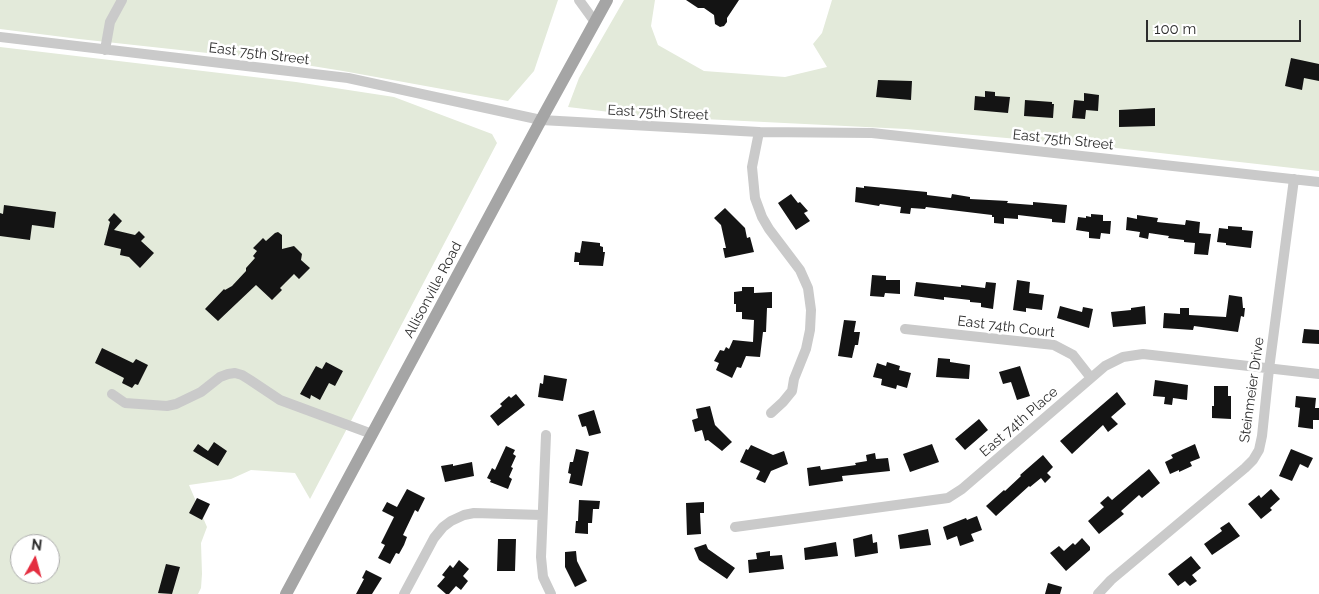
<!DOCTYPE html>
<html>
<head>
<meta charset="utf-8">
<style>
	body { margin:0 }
	#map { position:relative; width:1319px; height:594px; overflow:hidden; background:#fff; font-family:Raleway,sans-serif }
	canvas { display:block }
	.north { position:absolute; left:10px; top:534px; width:50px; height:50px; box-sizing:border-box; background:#fff; border:1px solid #ababab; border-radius:50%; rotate:7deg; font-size:14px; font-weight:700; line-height:20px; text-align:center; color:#2d2d2d }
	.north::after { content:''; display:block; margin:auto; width:18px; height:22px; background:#e42e40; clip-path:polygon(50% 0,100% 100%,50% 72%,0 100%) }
	.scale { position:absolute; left:1146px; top:20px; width:155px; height:22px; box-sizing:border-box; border:2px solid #2d2d2d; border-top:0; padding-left:6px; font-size:15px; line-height:18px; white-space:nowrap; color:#2d2d2d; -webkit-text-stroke:4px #fff; paint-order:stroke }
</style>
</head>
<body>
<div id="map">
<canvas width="1319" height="594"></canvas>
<div class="north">N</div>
<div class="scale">100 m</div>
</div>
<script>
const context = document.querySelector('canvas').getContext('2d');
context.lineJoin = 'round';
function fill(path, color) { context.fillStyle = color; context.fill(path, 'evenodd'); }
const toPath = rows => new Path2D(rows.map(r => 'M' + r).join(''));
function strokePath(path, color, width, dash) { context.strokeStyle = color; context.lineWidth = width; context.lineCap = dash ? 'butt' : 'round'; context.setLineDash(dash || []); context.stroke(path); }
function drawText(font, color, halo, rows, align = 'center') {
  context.font = font + ' Raleway,sans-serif'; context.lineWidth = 5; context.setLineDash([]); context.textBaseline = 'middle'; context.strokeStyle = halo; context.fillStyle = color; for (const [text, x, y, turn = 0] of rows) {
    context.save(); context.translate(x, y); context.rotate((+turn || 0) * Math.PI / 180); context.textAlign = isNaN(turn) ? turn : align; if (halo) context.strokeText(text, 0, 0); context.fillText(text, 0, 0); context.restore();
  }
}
const green = toPath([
	[0,0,558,0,534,71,508,101,343,71,281,61,79,39,0,29],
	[624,0,655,0,651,26,658,45,704,71,785,77,827,67,813,44,822,33,832,0,1319,0,1319,171,1107,147,906,129,643,116,568,107,579,78],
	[0,47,296,82,394,97,492,134,497,143,310,499,295,473,251,470,231,479,189,485,207,527,201,543,202,574,201,588,198,594,0,594],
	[20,544,50,544,50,574,20,574]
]);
const building = toPath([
	[686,0,739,0,727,18,727,22,724,26,720,27,715,24,714,15,704,8,698,8],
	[1291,58,1319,64,1319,81,1304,78,1302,90,1285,86],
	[878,80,912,81,911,100,876,97],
	[985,91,995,92,995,96,1010,97,1008,113,974,110,975,96,985,97],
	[1084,93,1099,95,1098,111,1086,110,1085,119,1072,118,1074,100,1084,101],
	[1025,100,1052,102,1052,104,1054,104,1053,118,1024,116],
	[1155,108,1155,126,1119,127,1119,110],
	[864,186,927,192,927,195,951,198,952,194,970,197,970,199,1008,201,1007,203,1033,205,1033,202,1067,205,1065,223,1052,222,1052,219,1018,215,1018,219,1004,218,1004,224,994,223,994,217,992,217,992,215,926,207,925,209,911,208,910,214,900,213,901,207,880,204,879,206,855,202,856,187,864,188],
	[791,194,798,203,800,202,808,211,804,213,810,221,796,230,778,203],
	[4,205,56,212,54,228,32,225,30,240,0,236,0,213,3,214],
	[725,208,745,228,747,238,750,237,754,252,725,258,723,248,726,248,721,225,714,218],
	[114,213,122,221,114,230,135,235,139,231,145,237,141,241,154,253,140,268,129,257,120,255,121,249,104,245,110,222,108,220],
	[1091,214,1103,215,1103,221,1111,221,1110,234,1101,233,1100,239,1089,238,1089,232,1076,230,1078,217,1086,218,1086,216,1091,217],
	[1137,215,1158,218,1157,222,1185,225,1186,220,1200,222,1199,233,1211,234,1208,255,1194,254,1195,243,1184,242,1184,240,1168,238,1169,236,1149,233,1148,239,1139,237,1140,232,1126,230,1127,217,1137,219],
	[1228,226,1242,227,1242,230,1253,231,1251,248,1226,245,1226,243,1217,242,1219,228,1228,229],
	[278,232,282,235,282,249,294,246,302,254,301,260,310,268,299,279,294,274,280,288,282,290,272,300,256,285,218,321,205,309,224,289,225,290,232,286,246,271,246,268,255,258,253,256,257,251,253,248,263,238,266,241,275,233],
	[582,241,600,243,600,246,603,247,603,252,605,252,603,266,579,265,579,262,574,262,575,252,580,253],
	[872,275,886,276,886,280,900,280,900,294,885,293,884,297,870,296],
	[1017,280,1030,282,1029,293,1044,295,1042,310,1026,308,1026,312,1013,310],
	[916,282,961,287,961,285,985,288,986,282,996,283,993,309,981,307,981,303,970,302,970,300,944,297,944,300,914,296],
	[742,287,754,287,754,293,772,292,772,308,767,308,766,332,763,332,760,357,746,356,741,368,737,367,732,378,716,370,719,363,714,361,720,350,724,351,726,347,729,349,733,340,753,342,754,320,742,319,742,312,736,312,736,304,734,304,734,292,742,291],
	[1229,295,1242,297,1243,308,1245,308,1244,317,1241,316,1238,332,1194,326,1193,330,1163,328,1164,313,1180,314,1180,308,1189,308,1189,315,1226,317],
	[1060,306,1082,312,1083,307,1093,309,1089,328,1057,318],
	[1145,306,1146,324,1113,327,1111,312,1131,310,1131,308],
	[844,320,856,321,854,332,860,332,858,345,855,345,852,358,838,356],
	[1304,329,1319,330,1319,344,1302,343],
	[102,348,133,363,136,359,148,365,138,385,135,384,132,388,122,383,124,378,95,363],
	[938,358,950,359,950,362,970,365,969,379,936,377],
	[326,362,343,371,335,386,329,383,320,400,311,395,310,399,300,394,316,366,322,369],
	[887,362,900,366,899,370,911,373,907,388,897,385,896,389,881,385,882,379,873,377,877,363,886,366],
	[1020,366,1030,396,1017,400,1011,382,1003,384,999,372],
	[544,375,567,379,563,401,538,397,540,383,543,384],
	[1155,380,1188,385,1187,400,1173,398,1172,405,1164,404,1165,397,1153,396],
	[1214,386,1228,386,1228,396,1231,396,1231,419,1212,418,1212,406,1214,406],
	[1117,392,1126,404,1111,417,1118,424,1108,432,1103,425,1072,454,1060,441],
	[516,394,525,405,498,426,490,416,502,406,500,404,509,396,511,398],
	[1296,396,1316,398,1315,408,1319,408,1319,420,1313,420,1313,429,1298,427,1300,408,1295,407],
	[710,406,715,425,732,442,722,451,708,440,705,441,702,430,695,432,692,420,698,418,696,409],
	[594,410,601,433,589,436,586,426,582,427,578,415],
	[979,419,988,430,965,450,955,439],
	[214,442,227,451,218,466,193,451,198,444,208,451],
	[932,444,939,462,910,472,903,454],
	[1195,444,1200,458,1190,462,1192,466,1179,472,1179,470,1170,474,1165,462,1173,458,1171,455],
	[751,445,773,455,784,451,788,464,771,471,765,483,756,479,760,471,740,462,746,449,748,450],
	[506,446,515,450,513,454,516,456,511,467,513,468,509,477,512,479,508,489,490,482,491,480,487,478,492,468,495,470],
	[576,449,589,452,582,486,569,483,571,474,568,473,570,462,573,462],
	[1291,449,1313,458,1308,468,1300,464,1292,481,1279,476],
	[875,453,876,459,888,458,890,471,842,476,843,481,809,486,807,468,820,466,821,470,856,465,855,463,867,461,866,455],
	[1043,455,1053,467,1047,473,1051,477,1045,483,1041,478,1030,487,1029,486,996,516,986,506,1004,490,1005,491,1021,476,1020,475],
	[472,462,474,476,445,482,441,466,453,464,453,466],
	[1149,469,1160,483,1142,498,1139,495,1121,511,1124,514,1099,534,1088,521,1104,507,1100,503,1108,496,1112,500],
	[407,489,425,498,418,512,415,510,403,535,407,537,404,545,399,554,396,553,390,564,378,558,385,545,381,543,394,517,382,511,387,502,397,507],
	[1271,489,1280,499,1270,508,1272,510,1261,519,1248,504,1259,495,1261,498],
	[197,498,210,504,202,520,189,513],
	[579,500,600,501,599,509,593,509,592,523,588,523,588,534,575,533,576,521,578,521],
	[704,502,704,513,700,513,701,534,687,535,686,503],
	[977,516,982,530,971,534,974,541,960,546,957,536,947,540,943,527,966,518,967,520],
	[1229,522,1240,536,1212,555,1204,544,1222,531,1220,528],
	[928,529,931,545,900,549,898,535],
	[872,534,873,543,877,542,878,553,855,557,853,539],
	[1082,538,1090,547,1090,550,1066,571,1050,553,1059,546,1064,551,1073,543,1075,545],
	[498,539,516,539,515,571,497,571],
	[836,542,838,556,805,560,804,548],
	[706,544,708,549,735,568,727,579,699,560,694,548],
	[576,551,577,561,587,581,575,587,565,567,565,552],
	[770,551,770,556,782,555,784,569,749,573,748,560,757,559,756,553],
	[1191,556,1201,568,1192,575,1197,581,1190,586,1185,581,1178,586,1168,574],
	[459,560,469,569,463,576,468,581,461,590,456,586,449,594,446,594,437,586,445,577,442,575,450,565,453,568],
	[166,564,180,567,172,594,158,593],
	[366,570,382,578,372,594,356,594,364,579,362,578],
	[1048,583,1062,587,1060,594,1045,594]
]);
const minor = toPath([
	[579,0,595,22],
	[0,37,348,78,541,120,759,132,872,133,1319,182],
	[105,50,110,22,122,0],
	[759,132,752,167,755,198,762,217,769,229,800,270,808,288,811,310,810,330,806,349,794,379,792,391,783,402,771,413],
	[905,329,1054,345,1073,355,1091,378],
	[112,394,125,403,167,406,176,404,201,392,220,377,228,374,235,373,242,375,250,380,280,400,372,434],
	[546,435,541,557,543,577,551,594],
	[735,527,948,498,962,489,1105,366,1123,357,1143,354,1319,374],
	[404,594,434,538,443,527,451,521,464,515,474,513,542,515],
	[1098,594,1111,580,1245,468,1253,460,1259,450,1262,436,1269,369,1294,179]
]);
const major = toPath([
	[286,594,541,120,607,0]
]);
const streetNames = [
	["East 75th Street",259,54,7],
	["East 75th Street",658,113,3],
	["East 75th Street",1063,140,6],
	["Allisonville Road",433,290,-62],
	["East 74th Court",1006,327,7],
	["Steinmeier Drive",1252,390,-82],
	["East 74th Place",1019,422,-41]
];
fill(green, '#e3eada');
fill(building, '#141414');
strokePath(minor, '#cacaca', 10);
strokePath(major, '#a5a5a5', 12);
drawText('14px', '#2d2d2d', '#fff', streetNames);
</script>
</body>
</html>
